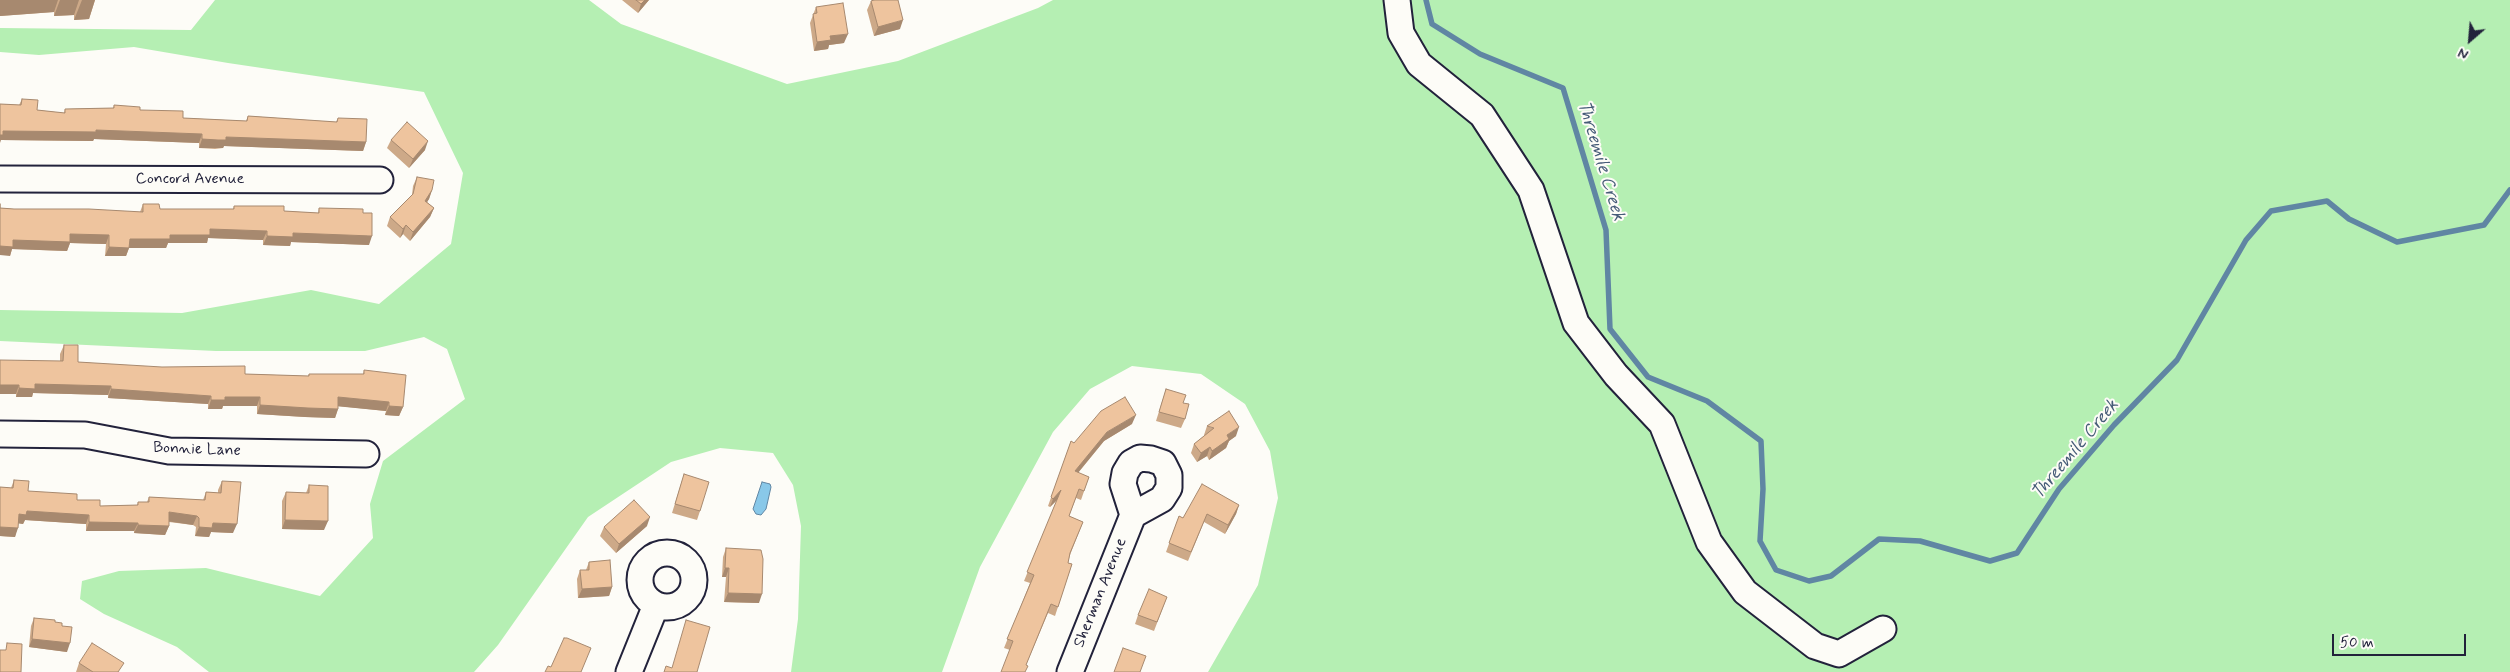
<!DOCTYPE html>
<html>
<head>
<meta charset="utf-8">
<style>
	body { margin:0 }
	#map { position:relative; width:2510px; height:672px; overflow:hidden; background:#fdfcf7; font-family:Mynerve,sans-serif }
	canvas { display:block }
	.north { position:absolute; left:2445px; top:15px; width:50px; height:50px; -webkit-text-stroke:4px #fdfcf7; paint-order:stroke; rotate:207deg; font-size:14px; font-weight:700; line-height:20px; text-align:center; color:#22223b }
	.north::after { content:''; display:block; margin:auto; width:18px; height:22px; background:#22223b; clip-path:polygon(50% 0,100% 100%,50% 72%,0 100%) }
	.scale { position:absolute; left:2332px; top:634px; width:134px; height:22px; box-sizing:border-box; border:2px solid #22223b; border-top:0; padding-left:6px; font-size:15px; line-height:18px; white-space:nowrap; color:#22223b; -webkit-text-stroke:4px #fdfcf7; paint-order:stroke }
</style>
</head>
<body>
<div id="map">
<canvas width="2510" height="672"></canvas>
<div class="north">N</div>
<div class="scale">50 m</div>
</div>
<script>
const context = document.querySelector('canvas').getContext('2d');
context.lineJoin = 'round';
function fill(path, color) { context.fillStyle = color; context.fill(path, 'evenodd'); }
const toPath = rows => new Path2D(rows.map(r => 'M' + r).join(''));
function strokePath(path, color, width, dash) { context.strokeStyle = color; context.lineWidth = width; context.lineCap = dash ? 'butt' : 'round'; context.setLineDash(dash || []); context.stroke(path); }
function drawText(font, color, halo, rows, align = 'center') {
  context.font = font + ' Mynerve,sans-serif'; context.lineWidth = 4; context.setLineDash([]); context.textBaseline = 'middle'; context.strokeStyle = halo; context.fillStyle = color; for (const [text, x, y, turn = 0] of rows) {
    context.save(); context.translate(x, y); context.rotate((+turn || 0) * Math.PI / 180); context.textAlign = isNaN(turn) ? turn : align; if (halo) context.strokeText(text, 0, 0); context.fillText(text, 0, 0); context.restore();
  }
}
const green = toPath([
	[215,0,589,0,621,24,787,84,898,61,1038,8,1053,0,2510,0,2510,672,1208,672,1258,585,1278,498,1270,451,1245,404,1201,374,1132,366,1090,389,1053,432,980,567,942,672,791,672,798,619,801,526,793,485,773,453,720,448,671,462,588,517,498,645,474,672,209,672,177,647,104,614,80,599,82,581,119,571,206,568,320,596,373,538,370,504,383,461,465,399,447,349,424,337,365,351,216,351,0,341,0,310,182,313,311,290,379,304,451,244,463,173,424,92,228,63,134,47,39,55,0,52,0,28,191,30]
]);
const water = toPath([
	[762,482,770,484,771,487,766,509,761,515,756,514,753,509,762,482]
]);
const stream = toPath([
	[1426,0,1432,24,1480,54,1563,88,1606,230,1610,329,1648,377,1707,401,1761,441,1763,489,1760,541,1776,570,1809,581,1831,576,1879,539,1920,541,1990,561,2017,553,2059,489,2114,425,2177,360,2246,240,2271,211,2327,201,2349,219,2397,242,2484,225,2510,190]
]);
const minor = toPath([
	[1397,0,1401,33,1419,64,1482,115,1531,190,1576,323,1616,375,1662,424,1709,542,1745,592,1815,646,1839,654,1883,629],
	[0,179,380,180],
	[0,434,85,435,169,451,366,454],
	'640 580a27 27 0 1 1 54 0a27 27 0 1 1-54 0Z',
	[629,672,656,605],
	[1070,672,1133,515,1162,499,1169,488,1169,475,1163,463,1151,459,1140,458,1131,463,1125,473,1123,484,1133,515]
]);
const wall = toPath([
	[0,0,95,0,89,19,74,20,74,15,54,16,54,12,0,16],
	[622,0,649,0,638,13],
	[871,1,900,29,874,36,867,10],
	[816,7,844,43,829,45,828,49,814,51,810,23],
	[22,99,37,110,64,113,65,109,113,108,114,105,183,118,246,121,248,116,336,122,338,118,366,142,363,151,224,146,223,148,215,149,199,148,199,143,94,139,93,141,1,140,0,104,19,105],
	[391,140,425,150,409,168,387,148],
	[417,177,432,190,429,199,427,202,434,208,430,217,410,241,403,234,400,238,387,226,390,217,412,195,413,186],
	[143,204,160,209,233,209,234,206,284,211,318,213,319,208,363,213,369,245,291,242,290,246,263,245,263,240,208,238,207,243,168,243,166,248,129,248,126,256,105,256,106,244,70,243,67,251,12,249,10,256,0,208,14,209,140,212],
	[64,345,78,362,245,374,308,376,309,374,363,374,364,370,403,407,399,416,385,415,386,411,338,406,338,409,335,418,305,417,257,414,257,406,223,406,222,409,208,409,208,404,108,398,108,395,33,393,32,397,16,397,16,394,0,394,60,361,60,354],
	[1166,389,1183,403,1185,419,1181,428,1156,421],
	[1132,424,1104,441,1078,473,1089,477,1081,500,1076,498,1069,516,1083,522,1070,555,1068,563,1072,564,1055,616,1048,613,1026,665,1025,672,1010,650,1004,648,1030,583,1024,581,1057,500,1050,507,1048,506,1071,441,1074,443],
	[1207,426,1236,436,1229,441,1226,448,1209,460,1207,456,1197,462,1191,453,1194,444,1205,435,1204,435],
	[684,474,700,511,697,520,672,513],
	[14,480,28,491,100,506,137,505,138,502,147,502,149,497,203,500,206,492,218,493,218,490,222,481,233,533,211,532,209,537,195,536,196,527,193,525,169,522,169,526,165,535,134,533,134,531,86,531,86,524,25,520,23,524,18,523,15,537,0,536,0,487,11,488],
	[309,485,324,530,282,529,282,501,286,492,306,493],
	[1239,505,1236,514,1225,534,1204,522,1188,561,1166,552,1179,516,1183,518],
	[647,526,616,553,600,536,604,527],
	[726,548,759,603,724,602,726,577,722,577,723,557],
	[589,562,612,587,609,596,578,598,577,579,580,570,586,570],
	[1167,597,1154,631,1135,624,1138,615],
	[34,618,55,622,62,626,67,652,29,647,31,626],
	[79,663,120,672,76,672]
]);
const shadedWall = toPath([
	[0,0,58,0,54,12,0,16],
	[60,0,79,0,74,15,54,16],
	[82,0,95,0,89,19,74,20],
	[645,0,649,0,638,13,641,4],
	[903,20,900,29,874,36,878,27],
	[848,34,844,43,829,45,828,49,814,51,817,42,830,36],
	[96,130,202,134,199,143,94,139,93,141,1,140,0,143,0,135,3,131],
	[226,137,366,142,363,151,224,146,223,148,199,148,202,139],
	[428,141,425,150,409,168,413,159],
	[432,190,429,199,422,210,425,201],
	[434,208,430,217,410,241,413,232],
	[406,225,403,234,400,238,403,229],
	[210,229,267,231,263,240,208,238,207,243,168,243,166,248,129,248,126,256,105,256,109,247,130,239],
	[293,233,372,236,369,245,291,242,290,246,263,245,267,236],
	[70,234,109,235,106,244,70,243,67,251,12,249,10,256,0,255,0,246,13,240],
	[35,384,111,386,108,395,33,393,32,397,16,397,19,388],
	[0,385,19,385,16,394,0,394],
	[111,389,211,396,208,404,108,398],
	[225,397,260,397,257,406,223,406,222,409,208,409,211,400],
	[338,397,389,402,386,411,335,406],
	[260,405,338,409,335,418,305,417,257,414],
	[389,406,403,407,399,416,385,415],
	[1136,415,1132,424,1104,441,1072,480,1075,471,1107,432],
	[1239,427,1236,436,1229,441,1226,448,1209,460,1212,451,1227,435],
	[1210,447,1207,456,1197,462,1201,453],
	[1061,490,1058,499,1050,507,1053,499],
	[1239,505,1236,514,1225,534,1228,525],
	[27,511,89,515,86,524,25,520,23,524,16,523,19,514],
	[169,512,197,516,193,525,166,521],
	[650,517,647,526,616,553,619,544],
	[285,520,328,521,324,530,282,529],
	[89,522,138,523,134,531,86,531],
	[213,523,237,524,233,533,211,532,209,537,195,536,199,527],
	[138,525,169,526,165,535,134,533],
	[0,527,18,528,15,537,0,536],
	[725,568,729,568,726,577,722,577],
	[612,587,609,596,578,598,582,589],
	[728,593,762,594,759,603,724,602],
	[32,639,70,643,67,652,29,647]
]);
const building = toPath([
	[636,0,645,0,641,4,636,0],
	[874,0,898,0,903,20,878,27,871,1,874,0],
	[843,3,848,34,830,36,831,40,817,42,813,14,817,13,816,7,843,3],
	[22,99,38,100,37,110,65,113,65,109,114,108,114,105,140,107,140,110,183,111,183,118,247,121,248,116,337,122,338,118,367,119,366,142,226,137,226,140,218,140,202,139,202,134,96,130,96,132,3,131,3,135,0,135,0,104,21,105,22,99],
	[407,122,428,141,413,159,391,140,407,122],
	[417,177,434,180,432,190,425,201,434,208,413,232,406,225,403,229,390,217,413,194,417,177],
	[0,204,0,208,14,209,89,209,143,212,143,204,159,204,160,209,234,209,234,206,284,206,284,211,319,213,319,208,363,209,363,213,372,213,372,236,293,233,293,237,267,236,267,231,210,229,210,235,170,235,170,239,130,239,129,248,109,247,109,235,70,234,70,242,13,240,13,247,0,246,0,204],
	[64,345,78,345,78,362,162,367,245,366,245,374,309,376,309,374,364,374,364,370,406,375,403,407,389,406,389,402,338,397,338,409,308,408,260,405,260,397,225,397,225,400,211,400,211,396,111,389,111,386,35,384,35,389,19,388,19,385,0,385,0,360,63,361,64,345],
	[1166,389,1186,395,1183,403,1189,404,1185,419,1159,412,1166,389],
	[1125,397,1136,415,1107,432,1075,471,1089,477,1084,491,1079,489,1069,516,1083,522,1070,553,1068,563,1072,564,1058,607,1051,604,1026,665,1028,666,1025,672,1001,672,1013,641,1007,639,1034,575,1027,572,1061,490,1053,499,1051,497,1071,441,1074,443,1101,411,1125,397],
	[1229,411,1239,427,1227,435,1229,439,1212,451,1210,447,1201,453,1194,444,1214,428,1207,426,1229,411],
	[684,474,709,482,700,511,675,504,684,474],
	[14,480,29,481,28,491,77,494,77,500,100,500,100,506,138,505,138,502,149,502,149,497,205,500,206,492,221,493,222,481,241,482,237,524,213,523,212,528,199,527,199,518,197,516,169,512,169,526,138,525,138,523,89,522,89,515,27,511,26,515,19,514,18,528,0,527,0,487,13,488,14,480],
	[1202,484,1239,505,1228,525,1207,514,1191,552,1169,543,1179,516,1183,518,1202,484],
	[309,485,328,486,328,521,285,520,286,492,309,493,309,485],
	[634,500,650,517,619,544,604,527,634,500],
	[726,548,761,550,763,559,762,594,728,593,729,568,725,568,726,548],
	[610,560,612,587,582,589,580,570,589,570,589,562,610,560],
	[1149,589,1167,597,1157,622,1138,615,1149,589],
	[34,618,55,620,55,622,62,623,62,626,72,627,70,643,32,639,34,618],
	[686,620,710,627,697,672,664,672,666,666,672,668,686,620],
	[564,638,567,638,591,648,581,672,545,672,548,666,551,667,564,638],
	[7,643,22,644,21,672,0,672,0,650,6,650,7,643],
	[92,643,124,663,118,672,93,672,79,663,92,643],
	[1123,648,1146,656,1140,672,1114,672,1123,648]
]);
const streetNames = [
	["Concord Avenue",190,180],
	["Bonnie Lane",197,450,2],
	["Sherman Avenue",1101,593,-68]
];
const waterNames = [
	["Threemile Creek",1600,161,73],
	["Threemile Creek",2076,450,-50]
];
fill(green, '#b5efb3');
fill(water, '#89c8e9');
strokePath(water, '#6086a3', 1);
strokePath(stream, '#6086a3', 5.5);
strokePath(minor, '#22223b', 29);
strokePath(minor, '#fdfcf7', 25);
fill(wall, '#cda988');
fill(shadedWall, '#a7896f');
fill(building, '#eec49e');
strokePath(building, '#a7896f', 1);
drawText('16px', '#22223b', '#fdfcf7', streetNames);
drawText('italic 18px', '#465c78', '#fdfcf7', waterNames);
</script>
</body>
</html>
